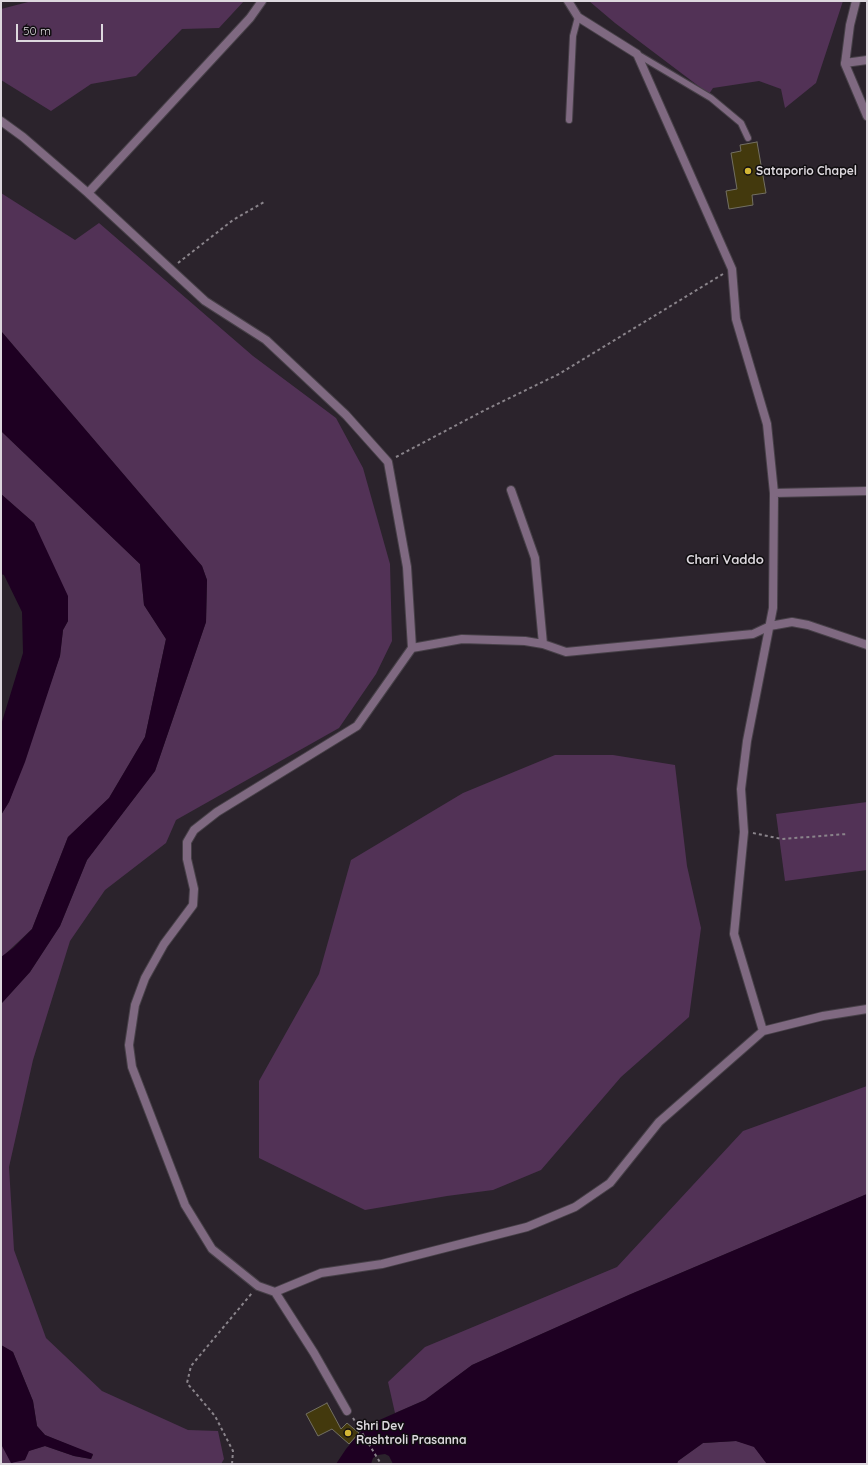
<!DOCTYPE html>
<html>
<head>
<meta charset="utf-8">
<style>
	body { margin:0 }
	#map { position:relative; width:868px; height:1465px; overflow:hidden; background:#2b232c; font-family:Quicksand,sans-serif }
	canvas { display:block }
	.frame { position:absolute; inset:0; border:2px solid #ddd8de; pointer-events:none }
	.scale { position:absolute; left:16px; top:24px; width:87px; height:18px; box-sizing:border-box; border:2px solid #ddd8de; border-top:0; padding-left:5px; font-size:12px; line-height:14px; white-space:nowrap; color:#ddd8de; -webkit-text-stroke:3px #110e11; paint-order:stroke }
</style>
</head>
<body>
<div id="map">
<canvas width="868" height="1465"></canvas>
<div class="frame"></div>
<div class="scale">50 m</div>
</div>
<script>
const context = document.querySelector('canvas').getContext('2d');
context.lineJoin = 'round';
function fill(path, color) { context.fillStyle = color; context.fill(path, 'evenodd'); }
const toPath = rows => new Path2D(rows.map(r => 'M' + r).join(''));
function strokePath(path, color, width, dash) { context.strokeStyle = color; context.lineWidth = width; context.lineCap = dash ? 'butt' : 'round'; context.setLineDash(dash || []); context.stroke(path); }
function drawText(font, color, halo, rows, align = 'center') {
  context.font = font + ' Quicksand,sans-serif'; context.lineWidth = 3; context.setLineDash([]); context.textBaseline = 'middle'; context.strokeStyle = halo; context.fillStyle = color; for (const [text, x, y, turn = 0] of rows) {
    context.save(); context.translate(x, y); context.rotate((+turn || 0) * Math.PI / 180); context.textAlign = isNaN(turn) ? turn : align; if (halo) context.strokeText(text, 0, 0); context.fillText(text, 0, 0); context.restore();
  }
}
const green = toPath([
	[32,1,89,2,244,1,219,28,182,29,136,76,91,84,51,111,1,80,1,9],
	[589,1,843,1,816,83,785,108,781,89,759,81,713,88,709,94,615,23],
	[1,193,75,240,99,223,253,356,336,418,363,468,390,564,392,641,376,674,339,728,176,820,166,843,105,890,70,941,33,1060,9,1167,14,1250,46,1338,102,1391,188,1430,218,1431,224,1459,221,1464,1,1464,1,1444,12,1463,28,1451,45,1446,74,1456,91,1459,93,1455,45,1435,37,1426,33,1401,13,1352,1,1345,1,1004,30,972,60,926,87,860,155,771,206,622,207,580,202,566,1,331],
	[1,431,140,564,144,605,166,639,145,737,109,798,68,837,32,929,2,957,1,815,9,802,60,656,63,630,68,621,34,523,1,494],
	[555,755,613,755,675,765,687,866,701,928,689,1017,621,1077,541,1170,493,1190,447,1196,365,1210,259,1158,259,1081,319,974,351,860,463,793],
	[867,802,867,870,785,881,776,814],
	[867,1086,867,1194,631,1294,472,1365,425,1400,395,1413,388,1382,425,1347,617,1267,743,1131],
	[736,1441,754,1446,767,1464,677,1464,678,1461,703,1443]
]);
const water = toPath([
	[1,331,202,566,207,580,206,622,155,771,87,860,60,926,30,972,1,1004,1,957,13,948,32,929,68,837,109,798,145,737,166,639,144,605,140,564,1,431],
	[1,494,34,523,68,596,68,621,63,630,60,656,25,762,9,802,1,815,1,725,23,653,22,612,4,575,1,574],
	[867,1194,867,1464,767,1464,754,1447,736,1441,703,1443,678,1461,677,1464,393,1464,389,1456,385,1454,378,1455,373,1458,371,1464,336,1464,346,1449,363,1429,368,1425,425,1400,472,1365,631,1294],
	[1,1345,13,1352,33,1401,37,1426,45,1435,93,1454,91,1459,74,1456,45,1446,29,1451,25,1460,11,1463,1,1444]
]);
const building = toPath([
	[757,142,766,193,752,195,753,205,729,209,726,191,737,189,731,153,741,151,740,145,757,142],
	[327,1403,341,1429,347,1423,359,1433,349,1444,332,1429,318,1436,306,1414,327,1403]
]);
const path = toPath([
	[178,263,233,220,264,202],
	[396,457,485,410,559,374,723,274],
	[753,833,782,839,847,834],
	[353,1418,381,1464],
	[232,1464,233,1451,215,1416,187,1383,191,1366,252,1293]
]);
const service = toPath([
	[637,54,711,98,741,123,748,138],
	[569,120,573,36,578,17]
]);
const minor = toPath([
	[568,1,578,17,637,54,732,269,736,319,767,424,774,493,773,608,747,741,741,789,744,832,734,934,763,1031],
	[856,1,850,25,845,64,867,116],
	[845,63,867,60],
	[1,121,23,137,88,193,205,301,266,340,346,415,388,462,407,567,412,648,357,726,217,812,194,830,187,842,187,859,194,889,193,905,164,944,145,978,135,1005,129,1045,132,1067,185,1205,212,1249,258,1286,275,1292,314,1353,347,1411],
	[88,193,250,18,262,1],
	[511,490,535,558,543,644],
	[774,493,867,491],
	[412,648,462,639,525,641,543,644,566,652,753,634,770,626,792,622,808,625,867,645],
	[275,1292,321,1273,382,1264,527,1227,575,1207,610,1183,659,1122,763,1031,823,1016,867,1009]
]);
const markers = [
	[748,171,4,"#d3b635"],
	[348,1433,4,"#d3b635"]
];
const poiNames = [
	["Sataporio Chapel",756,171],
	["Shri Dev",356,1426],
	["Rashtroli Prasanna",356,1440]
];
const neighbourhoodNames = [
	["Chari Vaddo",725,560]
];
fill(green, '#523256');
fill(water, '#1e0022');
fill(building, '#43390d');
strokePath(building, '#737063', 1);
strokePath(service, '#474048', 8);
strokePath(minor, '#474048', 10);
strokePath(path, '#8a848b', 2, [3, 3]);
strokePath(service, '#7f6981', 6);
strokePath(minor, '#7f6981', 8);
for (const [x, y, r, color] of markers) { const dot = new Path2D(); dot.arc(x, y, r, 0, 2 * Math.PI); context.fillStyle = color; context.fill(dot); strokePath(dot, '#110e11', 1.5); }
drawText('bold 12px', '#ddd8de', '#110e11', poiNames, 'left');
drawText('bold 13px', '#ddd8de', '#110e11', neighbourhoodNames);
</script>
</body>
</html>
